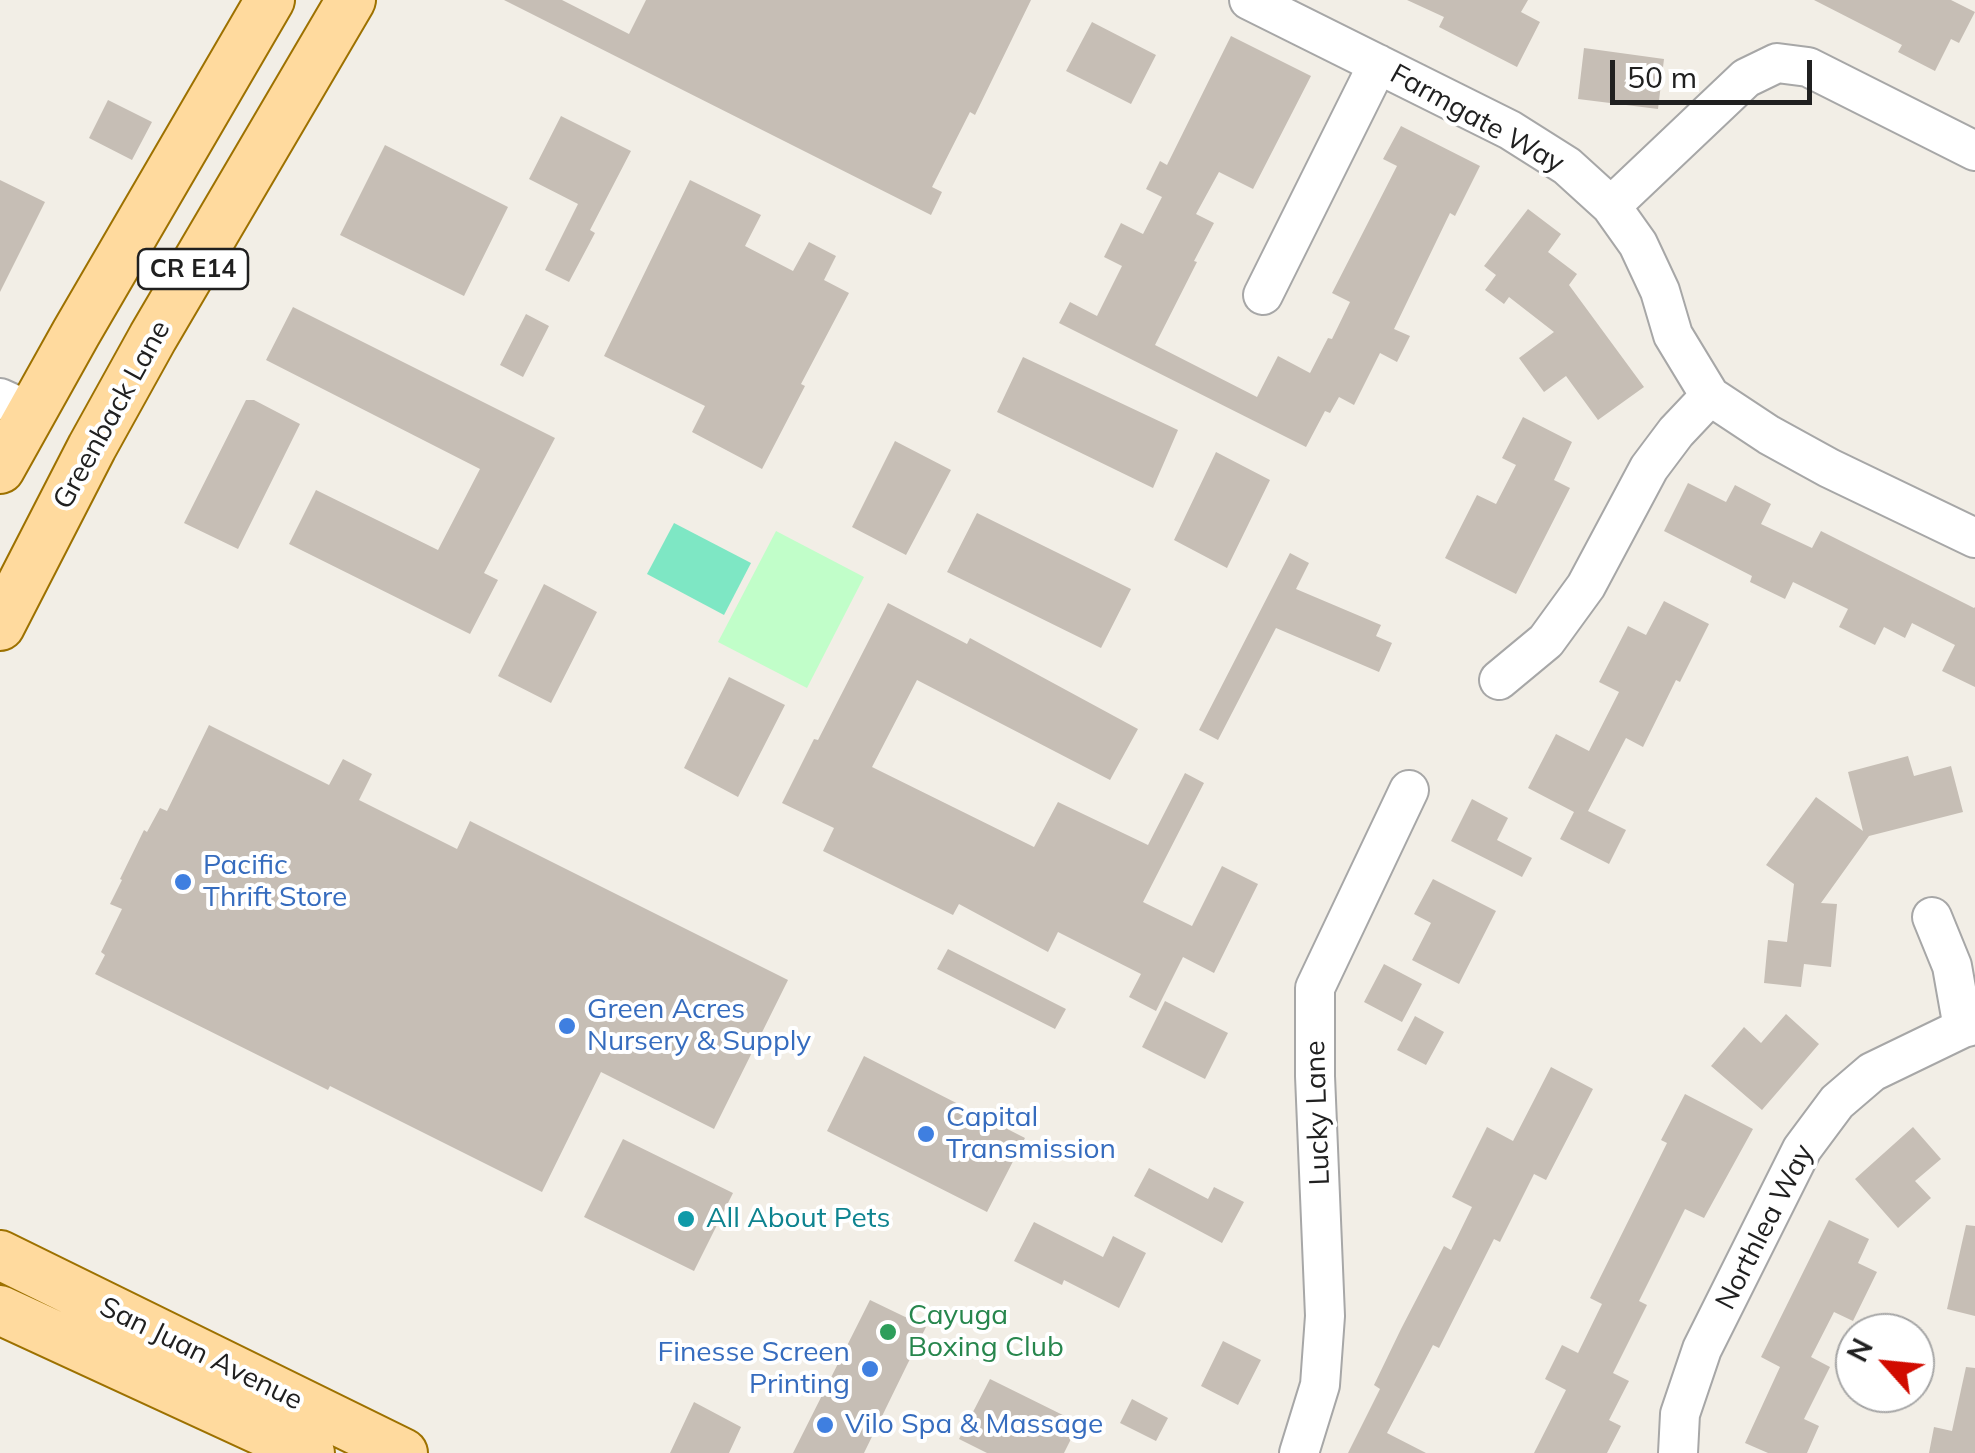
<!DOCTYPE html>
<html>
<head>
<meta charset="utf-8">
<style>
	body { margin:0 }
	#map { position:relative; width:1975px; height:1453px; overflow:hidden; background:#f2eee6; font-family:Mulish,sans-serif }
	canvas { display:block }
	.north { position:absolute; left:1835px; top:1313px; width:100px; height:100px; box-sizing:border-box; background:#fff; border:2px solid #a6a6a6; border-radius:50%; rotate:297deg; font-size:28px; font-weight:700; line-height:40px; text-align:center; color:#202020 }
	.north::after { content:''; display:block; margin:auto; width:35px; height:45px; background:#d10b00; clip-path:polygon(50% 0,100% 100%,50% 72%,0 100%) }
	.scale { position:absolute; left:1610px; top:60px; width:202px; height:45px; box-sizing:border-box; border:5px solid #202020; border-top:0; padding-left:12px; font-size:30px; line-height:35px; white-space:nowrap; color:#202020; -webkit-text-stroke:8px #fff; paint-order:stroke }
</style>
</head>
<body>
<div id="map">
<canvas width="1975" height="1453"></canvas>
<div class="north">N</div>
<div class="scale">50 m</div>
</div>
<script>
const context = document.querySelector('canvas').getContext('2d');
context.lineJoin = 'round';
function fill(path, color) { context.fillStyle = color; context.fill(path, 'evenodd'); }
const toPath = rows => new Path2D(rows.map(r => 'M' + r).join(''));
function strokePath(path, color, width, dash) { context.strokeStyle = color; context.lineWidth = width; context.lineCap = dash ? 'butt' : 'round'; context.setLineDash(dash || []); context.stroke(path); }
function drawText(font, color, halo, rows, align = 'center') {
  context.font = font + ' Mulish,sans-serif'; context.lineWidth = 8; context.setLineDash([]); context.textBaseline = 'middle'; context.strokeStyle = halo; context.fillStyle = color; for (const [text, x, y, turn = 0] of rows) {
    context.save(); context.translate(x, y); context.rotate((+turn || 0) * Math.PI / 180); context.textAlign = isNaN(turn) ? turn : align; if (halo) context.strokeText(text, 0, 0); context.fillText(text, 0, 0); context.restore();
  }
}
const park = toPath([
	[776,531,864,577,807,688,718,642]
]);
const pitch = toPath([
	[674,523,751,563,724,615,647,574]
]);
const building = toPath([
	[504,0,562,0,629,34,646,0,1031,0,975,115,970,112,932,187,942,192,931,215],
	[1407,0,1528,0,1521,12,1540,22,1517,67,1439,27,1444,17],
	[1814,0,1951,0,1975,12,1959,43,1951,39,1935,71,1898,52,1902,45],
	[1092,22,1156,55,1131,104,1066,71],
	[1231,36,1311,76,1253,189,1219,172,1196,214,1214,223,1194,261,1197,262,1155,345,1257,397,1278,356,1310,373,1328,338,1332,339,1350,302,1332,293,1397,166,1383,159,1401,126,1480,166,1455,216,1450,213,1394,329,1410,336,1397,362,1380,353,1354,405,1339,397,1330,413,1325,411,1306,447,1059,323,1070,302,1097,316,1122,266,1104,257,1121,223,1143,234,1162,197,1146,189,1160,161,1167,165],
	[1584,48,1664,59,1658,109,1578,99],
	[108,100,152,122,132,160,89,138],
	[561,116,631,151,590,230,595,233,569,282,545,270,578,204,529,179],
	[385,145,508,207,464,296,340,235],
	[0,180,45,202,0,292],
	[690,180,761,215,745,246,793,271,809,242,836,256,824,280,849,293,801,384,805,386,762,469,692,432,705,406,604,356],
	[1528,209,1561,234,1548,252,1577,274,1569,285,1644,387,1598,420,1566,376,1544,392,1519,358,1554,332,1509,297,1504,304,1485,290,1496,275,1484,266],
	[293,307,555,438,484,573,498,580,470,634,289,544,316,490,438,550,480,469,266,360],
	[526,314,549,326,523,377,500,365],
	[1023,357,1178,430,1153,488,997,412],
	[246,400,254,400,300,424,238,549,184,523],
	[1523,417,1572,442,1554,480,1570,488,1516,594,1445,558,1477,495,1496,504,1516,465,1502,458],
	[895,441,951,470,906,555,852,527],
	[1216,452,1270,480,1227,568,1174,540],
	[1688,483,1726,502,1735,485,1771,504,1761,524,1812,548,1821,531,1974,608,1975,607,1975,687,1942,671,1955,645,1912,623,1905,638,1884,627,1875,645,1839,627,1848,609,1793,582,1785,599,1750,582,1752,576,1664,531],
	[977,513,1131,589,1101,648,947,572],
	[1290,553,1309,563,1296,589,1381,625,1376,636,1392,643,1379,672,1276,628,1218,740,1199,730],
	[544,584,597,612,551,703,498,676],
	[1664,601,1709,624,1680,682,1676,680,1643,747,1626,738,1588,811,1626,830,1609,864,1560,839,1574,812,1528,788,1556,734,1589,751,1619,692,1599,682,1628,626,1646,635],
	[888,603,967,644,970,638,1138,729,1110,780,917,680,872,767,1034,847,1058,802,1148,845,1185,773,1204,783,1143,902,1192,926,1222,866,1258,884,1214,973,1183,957,1156,1011,1129,997,1141,974,1058,932,1048,952,959,904,953,915,823,851,834,828,782,803,814,739,818,740],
	[729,677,785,705,738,797,684,768],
	[209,725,329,785,343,759,372,774,359,800,457,849,470,821,788,980,714,1129,601,1072,542,1192,330,1086,328,1090,95,974,105,955,101,952,122,909,110,904,122,880,120,879,144,830,147,832,160,808,167,811],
	[1908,756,1914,776,1951,766,1963,812,1869,836,1821,903,1837,904,1831,967,1804,964,1801,987,1764,983,1768,940,1787,942,1794,884,1766,865,1816,797,1863,831,1848,772],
	[1472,799,1508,818,1497,840,1532,858,1522,877,1451,841],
	[1433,879,1496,911,1459,984,1412,960,1431,923,1414,914],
	[948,949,1066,1009,1055,1029,937,969],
	[1384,964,1422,984,1402,1022,1364,1002],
	[1165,1001,1228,1033,1205,1079,1142,1047],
	[1786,1014,1819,1044,1762,1110,1711,1066,1744,1027,1761,1043],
	[1415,1016,1444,1032,1426,1065,1397,1050],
	[864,1056,1025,1138,987,1212,827,1131],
	[1551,1067,1593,1089,1546,1180,1534,1174,1500,1242,1494,1239,1439,1348,1433,1345,1387,1433,1426,1453,1348,1453,1380,1389,1374,1385,1401,1329,1444,1246,1451,1250,1472,1207,1452,1197,1487,1127,1513,1141],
	[1685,1094,1753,1129,1704,1218,1685,1209,1639,1301,1647,1305,1613,1373,1629,1381,1609,1420,1621,1426,1607,1453,1534,1453,1566,1390,1545,1379,1562,1345,1578,1353,1602,1304,1590,1298,1667,1143,1661,1140],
	[1913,1127,1941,1159,1915,1181,1931,1198,1898,1228,1855,1179],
	[623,1139,733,1193,694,1271,584,1217],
	[1149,1168,1208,1199,1214,1187,1244,1202,1222,1243,1134,1196],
	[1829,1220,1869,1239,1858,1263,1877,1272,1853,1321,1834,1312,1811,1357,1830,1367,1804,1419,1819,1426,1807,1453,1768,1453,1745,1443,1780,1367,1761,1357],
	[1034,1222,1103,1257,1113,1236,1146,1253,1119,1308,1064,1280,1062,1285,1014,1261],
	[1966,1225,1975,1226,1975,1316,1947,1309],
	[870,1300,926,1327,907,1365,864,1453,793,1453],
	[1223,1341,1261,1360,1238,1405,1201,1386],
	[1966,1367,1975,1368,1975,1453,1929,1453,1934,1427,1952,1431],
	[990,1379,1079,1423,1064,1453,987,1453,959,1439],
	[1132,1399,1168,1418,1156,1441,1120,1423],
	[694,1402,741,1427,729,1453,670,1453]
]);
const minor = toPath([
	[1249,0,1510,130,1567,166,1611,206,1638,244,1660,291,1673,335,1710,396,1769,435,1829,468,1975,538],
	[1611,206,1746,78,1777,63,1808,67,1975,151],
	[1263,295,1378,64],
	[0,398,31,412],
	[1499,680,1546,641,1586,586,1649,468,1676,432,1710,396],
	[1932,917,1952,966,1963,1028],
	[1299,1453,1320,1385,1325,1316,1315,1076,1315,988,1409,790],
	[1678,1453,1680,1414,1702,1349,1802,1149,1837,1102,1872,1072,1963,1028,1975,1025]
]);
const major = toPath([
	[0,469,76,333,270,0],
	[0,626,92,447,153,337,351,0],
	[0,1255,403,1453],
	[0,1310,310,1453]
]);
const markers = [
	[183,882,10,"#3f7fe0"],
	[567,1026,10,"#3f7fe0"],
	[926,1134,10,"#3f7fe0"],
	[686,1219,10,"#0f9aa8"],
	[888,1332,10,"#2e9e5b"],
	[870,1369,10,"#3f7fe0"],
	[825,1425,10,"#3f7fe0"]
];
const shields = [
	[193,269,110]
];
const shieldNames = [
	["CR E14",193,269]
];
const streetNames = [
	["Farmgate Way",1477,119,29],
	["Greenback Lane",112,415,-61],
	["Lucky Lane",1318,1113,-92],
	["Northlea Way",1765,1227,-63],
	["San Juan Avenue",201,1354,26]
];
const shopNames = [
	["Pacific",203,866],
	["Thrift Store",203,898],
	["Green Acres",587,1010],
	["Nursery & Supply",587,1042],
	["Capital",946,1118],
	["Transmission",946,1150],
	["Finesse Screen",850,1353,"right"],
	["Printing",850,1385,"right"],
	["Vilo Spa & Massage",845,1425]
];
const cultureNames = [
	["All About Pets",706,1219]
];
const leisureNames = [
	["Cayuga",908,1316],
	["Boxing Club",908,1348]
];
fill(park, '#c1fec9');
fill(pitch, '#7ee7c4');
fill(building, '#c6beb5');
strokePath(minor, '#a7a7a7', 42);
strokePath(major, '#9d7100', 52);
strokePath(minor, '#fff', 38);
strokePath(major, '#ffda9e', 48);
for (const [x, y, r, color] of markers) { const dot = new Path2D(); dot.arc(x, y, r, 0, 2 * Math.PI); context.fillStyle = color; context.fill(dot); strokePath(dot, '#fff', 4); }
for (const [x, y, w] of shields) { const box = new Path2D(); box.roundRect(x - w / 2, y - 20, w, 40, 8); context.fillStyle = '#fff'; context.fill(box); strokePath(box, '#202020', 2.5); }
drawText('bold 25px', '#202020', null, shieldNames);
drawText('28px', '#202020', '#fff', streetNames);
drawText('28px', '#366cbe', '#fff', shopNames, 'left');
drawText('28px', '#0d838f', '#fff', cultureNames, 'left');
drawText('28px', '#27864d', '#fff', leisureNames, 'left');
</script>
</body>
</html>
